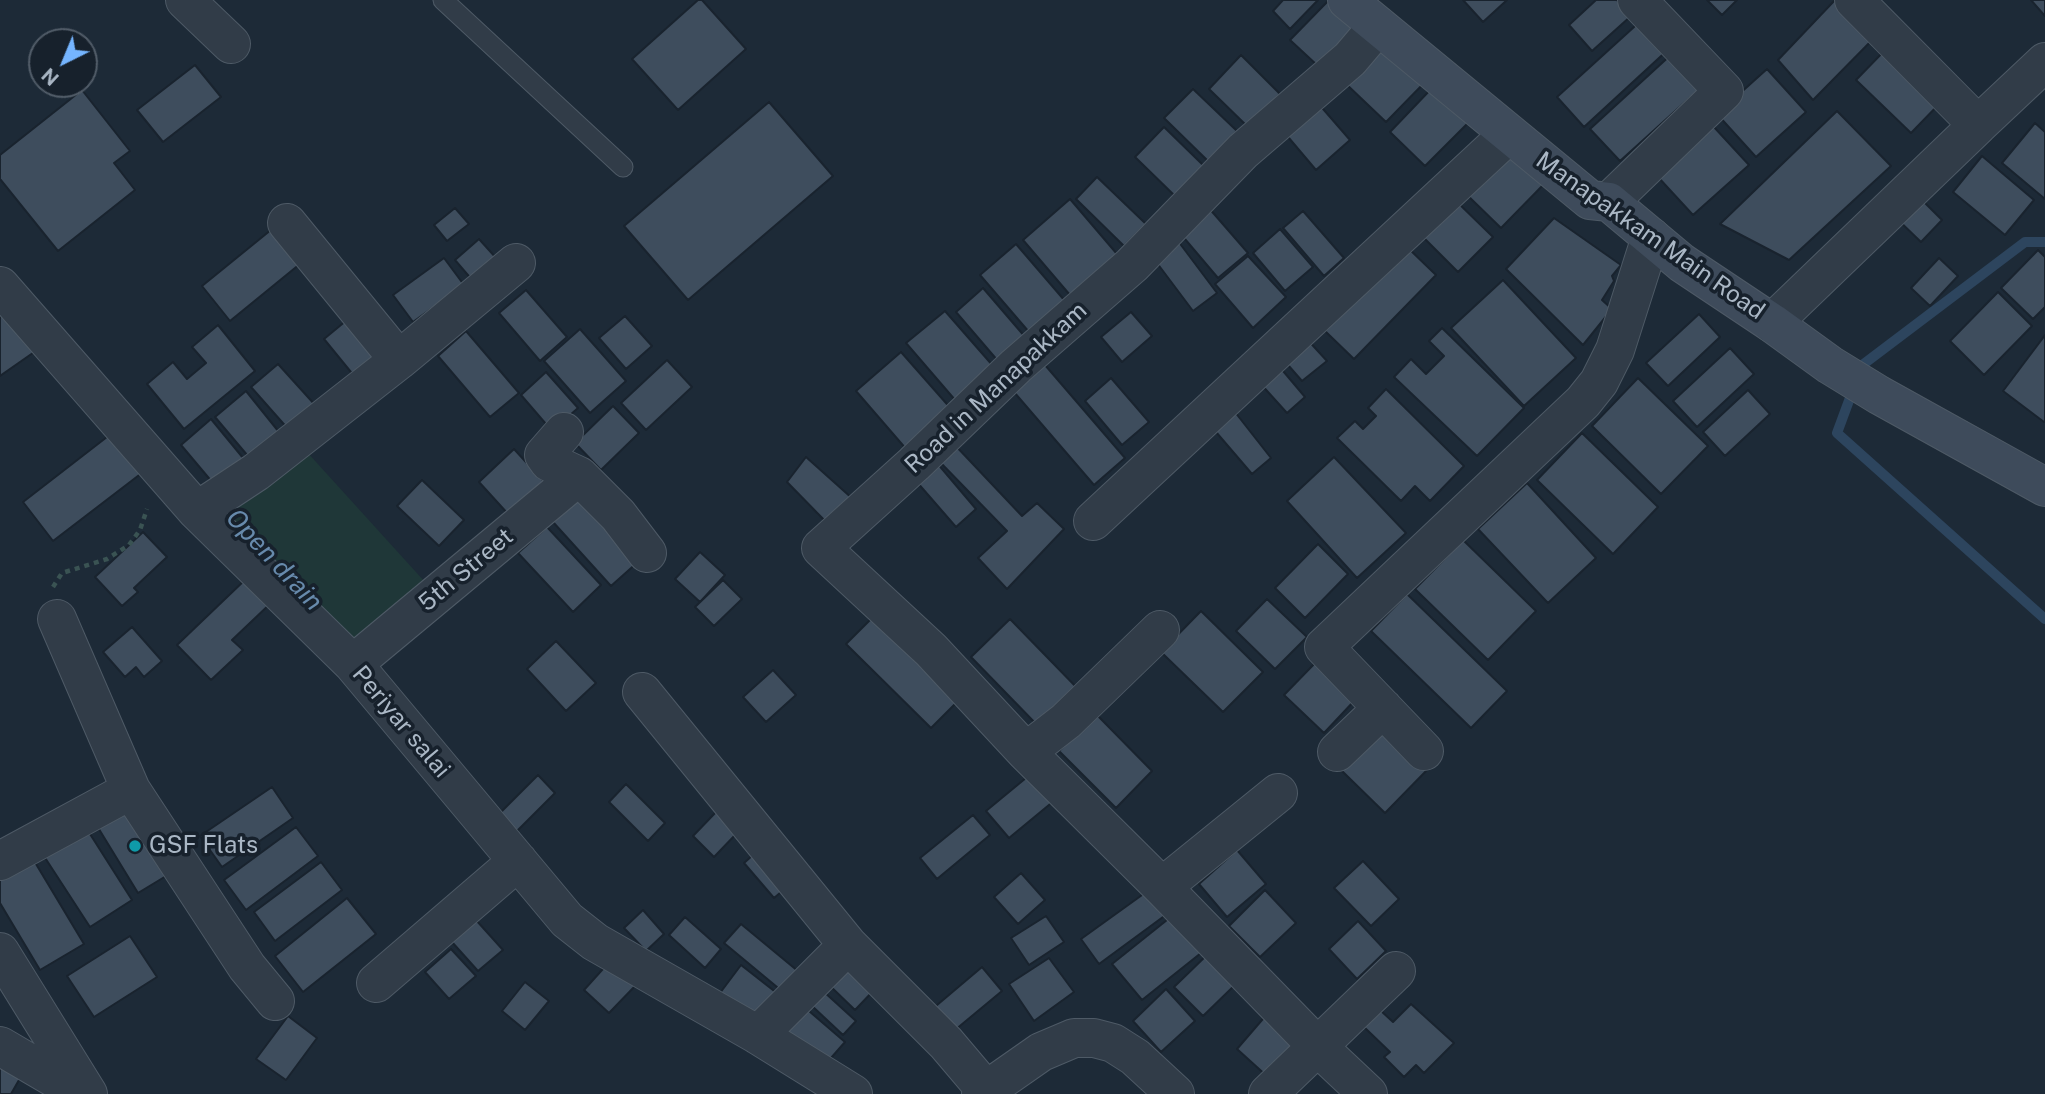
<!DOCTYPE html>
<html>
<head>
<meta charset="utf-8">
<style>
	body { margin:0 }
	#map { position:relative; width:2045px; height:1094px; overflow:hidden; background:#1d2a37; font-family:"Public Sans",sans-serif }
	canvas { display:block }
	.north { position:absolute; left:28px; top:28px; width:70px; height:70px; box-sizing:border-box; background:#17212c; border:2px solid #525d69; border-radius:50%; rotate:223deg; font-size:19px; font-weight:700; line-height:28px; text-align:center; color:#aab7c5 }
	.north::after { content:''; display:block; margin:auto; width:24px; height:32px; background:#75b5ff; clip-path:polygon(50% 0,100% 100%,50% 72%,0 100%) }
</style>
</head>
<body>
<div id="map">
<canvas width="2045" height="1094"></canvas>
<div class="north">N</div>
</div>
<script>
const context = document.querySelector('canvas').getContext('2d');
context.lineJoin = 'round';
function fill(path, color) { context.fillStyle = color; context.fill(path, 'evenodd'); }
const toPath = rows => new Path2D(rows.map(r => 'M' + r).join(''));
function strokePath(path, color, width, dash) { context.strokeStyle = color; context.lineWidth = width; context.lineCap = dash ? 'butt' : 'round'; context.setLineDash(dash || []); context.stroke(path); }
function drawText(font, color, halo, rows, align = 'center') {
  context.font = font + ' "Public Sans",sans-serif'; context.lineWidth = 7; context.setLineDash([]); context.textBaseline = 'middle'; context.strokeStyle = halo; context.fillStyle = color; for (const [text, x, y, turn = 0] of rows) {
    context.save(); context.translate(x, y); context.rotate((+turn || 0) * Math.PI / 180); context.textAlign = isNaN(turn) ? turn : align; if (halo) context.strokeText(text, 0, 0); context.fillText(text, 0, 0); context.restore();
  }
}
const green = toPath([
	[307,452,425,582,340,657,220,518]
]);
const stream = toPath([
	[1859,373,1861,366,2025,242,2045,242],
	[1854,387,1837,433,2045,619]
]);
const building = toPath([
	[698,0,702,0,746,49,678,110,632,59,698,0],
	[1283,0,1318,0,1290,29,1273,11,1283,0],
	[1329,0,1358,25,1318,66,1290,40,1329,0],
	[1463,0,1507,0,1483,22,1463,0],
	[1596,0,1617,0,1631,16,1592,51,1569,25,1596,0],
	[1707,0,1737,0,1722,15,1707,0],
	[1835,0,1844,0,1879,33,1813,100,1778,60,1835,0],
	[2031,0,2045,0,2045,16,2031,0],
	[1645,17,1672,46,1584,127,1557,97,1645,17],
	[1386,38,1428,79,1386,122,1344,82,1386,38],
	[1889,46,1944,99,1911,133,1856,80,1889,46],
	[1674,52,1704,85,1620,161,1590,129,1674,52],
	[1241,55,1280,94,1248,127,1209,89,1241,55],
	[195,65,221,97,163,142,137,110,195,65],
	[1767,69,1806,112,1756,157,1717,114,1767,69],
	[1433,87,1469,122,1425,166,1390,132,1433,87],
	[1193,89,1237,131,1208,161,1164,118,1193,89],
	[82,90,130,151,114,163,135,190,58,251,0,179,0,155,82,90],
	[769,102,833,176,688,300,624,226,769,102],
	[1317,102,1350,140,1316,170,1283,131,1317,102],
	[1837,111,1891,166,1789,260,1720,224,1837,111],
	[2035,123,2045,132,2045,199,2002,163,2035,123],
	[1713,126,1749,165,1693,215,1658,177,1713,126],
	[1164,127,1204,166,1175,196,1135,157,1164,127],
	[1509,146,1546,182,1501,228,1464,192,1509,146],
	[1982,156,2034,200,2005,235,1953,192,1982,156],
	[1097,177,1146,224,1124,246,1076,199,1097,177],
	[1916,194,1942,220,1921,242,1894,216,1916,194],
	[1453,198,1493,237,1458,272,1419,233,1453,198],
	[1070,199,1117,254,1070,295,1023,240,1070,199],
	[1208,207,1248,253,1218,278,1179,232,1208,207],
	[455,208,469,224,447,241,434,225,455,208],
	[1303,211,1344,258,1324,276,1283,228,1303,211],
	[1554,218,1621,265,1612,276,1614,281,1602,300,1612,309,1583,345,1506,269,1554,218],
	[277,225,306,259,230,321,202,286,277,225],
	[1280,229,1313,267,1285,291,1253,253,1280,229],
	[479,239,497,259,473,281,455,260,479,239],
	[1178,241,1217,293,1193,311,1154,259,1178,241],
	[1016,244,1065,301,1029,332,980,275,1016,244],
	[1407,247,1436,275,1354,359,1325,331,1407,247],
	[2038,250,2045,257,2045,307,2033,319,2001,288,2038,250],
	[1248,256,1286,297,1253,328,1215,284,1248,256],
	[444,258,464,285,413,322,393,295,444,258],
	[1939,258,1958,276,1930,306,1911,288,1939,258],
	[1503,280,1576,358,1524,406,1451,328,1503,280],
	[983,288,1026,338,998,361,956,312,983,288],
	[526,290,567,337,540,361,499,313,526,290],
	[1998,292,2032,326,1984,375,1950,341,1998,292],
	[11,307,40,348,0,376,0,315,11,307],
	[945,311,1001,375,962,408,906,343,945,311],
	[1131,312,1152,336,1122,362,1101,337,1131,312],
	[1699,314,1720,337,1668,386,1646,363,1699,314],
	[353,315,384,353,355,377,324,339,353,315],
	[625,316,652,346,626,369,599,338,625,316],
	[218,325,255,371,184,429,147,384,173,362,187,379,206,363,192,347,218,325],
	[1442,328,1524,408,1477,456,1394,377,1411,359,1426,374,1444,356,1429,341,1442,328],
	[580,329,626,381,590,413,544,361,580,329],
	[466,331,519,393,490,417,438,356,466,331],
	[2045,335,2045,421,2044,422,2003,391,2045,335],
	[1305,337,1327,361,1302,381,1281,357,1305,337],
	[1730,348,1754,374,1697,427,1673,401,1730,348],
	[901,352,953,411,907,450,856,391,901,352],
	[667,360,692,387,646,430,621,403,667,360],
	[278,364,316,406,289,430,251,387,278,364],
	[1045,365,1125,458,1094,485,1014,392,1045,365],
	[1278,365,1305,397,1287,413,1259,382,1278,365],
	[546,372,578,408,552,431,521,395,546,372],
	[1111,378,1149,422,1122,445,1085,401,1111,378],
	[1638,378,1708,446,1661,494,1592,426,1638,378],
	[1386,389,1464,466,1430,501,1415,486,1401,501,1337,438,1355,421,1363,429,1376,416,1368,408,1386,389],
	[1748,390,1770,414,1725,456,1703,432,1748,390],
	[246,391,283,437,253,462,215,417,246,391],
	[613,406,639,433,601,470,575,443,613,406],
	[1231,407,1271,458,1252,474,1210,425,1231,407],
	[211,419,248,464,218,489,181,445,211,419],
	[116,430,147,469,53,541,23,502,116,430],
	[1582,433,1658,507,1613,554,1537,480,1582,433],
	[953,443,1022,516,1037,503,1064,529,1007,589,978,558,1007,531,937,459,953,443],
	[514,449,545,483,509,515,479,482,514,449],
	[806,457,854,500,829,525,787,482,806,457],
	[1334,457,1406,533,1357,578,1287,501,1334,457],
	[937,463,976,509,956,527,916,481,937,463],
	[422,480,464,520,439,546,397,506,422,480],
	[1527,483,1596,558,1548,603,1478,529,1527,483],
	[582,496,639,561,611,586,553,522,582,496],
	[547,527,601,585,573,612,518,553,547,527],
	[143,532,167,557,134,588,138,592,122,606,95,577,143,532],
	[1463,540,1536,611,1488,660,1415,589,1463,540],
	[1318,544,1348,574,1305,618,1275,588,1318,544],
	[700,552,725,575,700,602,675,579,700,552],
	[248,577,272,602,232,640,243,650,211,680,177,645,248,577],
	[723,580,742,599,714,626,695,607,723,580],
	[1407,594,1507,691,1471,728,1371,631,1407,594],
	[1267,599,1307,637,1275,669,1236,631,1267,599],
	[1201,611,1263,672,1223,712,1161,652,1201,611],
	[875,615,960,699,931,728,846,644,875,615],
	[1010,619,1081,692,1042,730,971,657,1010,619],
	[132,627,162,661,144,677,136,667,125,677,103,652,132,627],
	[556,641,596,683,566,711,527,669,556,641],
	[1318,660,1355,700,1324,733,1284,695,1318,660],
	[773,670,796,695,766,722,743,697,773,670],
	[1096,714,1152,771,1116,808,1059,751,1096,714],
	[1384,726,1428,769,1385,813,1341,770,1384,726],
	[1032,773,1055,800,1009,838,986,811,1032,773],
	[538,775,555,793,516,832,499,814,538,775],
	[626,784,665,823,648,841,609,802,626,784],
	[272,787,293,818,222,867,200,836,272,787],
	[133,798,176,870,138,893,94,821,133,798],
	[717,811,738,832,714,857,693,836,717,811],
	[973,815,990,835,937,879,920,858,973,815],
	[83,823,132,900,90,927,40,850,83,823],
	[296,827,318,856,246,910,224,880,296,827],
	[763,846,793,882,774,898,744,863,763,846],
	[1237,850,1266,884,1227,917,1199,884,1237,850],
	[30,854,84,944,40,970,0,903,0,871,30,854],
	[1363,861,1399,899,1371,926,1334,888,1363,861],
	[321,862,342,890,275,941,254,912,321,862],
	[1021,873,1045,900,1018,924,994,897,1021,873],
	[1149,890,1167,914,1099,964,1081,939,1149,890],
	[1265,890,1296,923,1260,957,1229,926,1265,890],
	[347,898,376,934,303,992,275,956,347,898],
	[467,910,503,950,478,971,443,932,467,910],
	[643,910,664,934,646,951,624,928,643,910],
	[1046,916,1064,942,1029,965,1011,938,1046,916],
	[1172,916,1201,953,1142,1000,1112,964,1172,916],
	[685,917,721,949,705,968,669,935,685,917],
	[1358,921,1386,951,1357,979,1329,949,1358,921],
	[741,924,799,972,783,992,724,943,741,924],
	[130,936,157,977,94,1017,67,976,130,936],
	[451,949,476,976,449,999,425,972,451,949],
	[1209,953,1238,982,1203,1016,1174,987,1209,953],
	[1049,958,1074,992,1034,1021,1009,984,1049,958],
	[611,960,636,985,609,1013,584,990,611,960],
	[849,961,876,988,855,1010,827,983,849,961],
	[741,965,778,994,757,1021,720,993,741,965],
	[982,967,1002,991,949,1035,930,1011,982,967],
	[525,982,549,1001,525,1030,502,1011,525,982],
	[1166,989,1195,1021,1161,1052,1133,1021,1166,989],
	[823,991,856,1021,843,1035,811,1005,823,991],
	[1411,1004,1454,1043,1424,1073,1416,1065,1404,1077,1384,1057,1390,1052,1364,1027,1380,1010,1393,1022,1411,1004],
	[802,1005,845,1042,824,1066,782,1030,802,1005],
	[1268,1013,1301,1042,1269,1078,1237,1049,1268,1013],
	[288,1016,317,1038,286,1080,256,1059,288,1016],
	[0,1059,23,1073,11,1094,0,1094,0,1059]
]);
const path = toPath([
	[53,587,62,573,107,559,129,545,140,530,147,509]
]);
const lane = toPath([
	[443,0,623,167]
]);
const street = toPath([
	[185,0,231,44],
	[1978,125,2045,62],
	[1609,202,1724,91,1637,0],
	[287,223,399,360],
	[0,286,197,511,353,664,567,920,595,942,758,1035,853,1094],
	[1772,323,1978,125,1854,0],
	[564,432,544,455,549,462,579,476,618,515,647,553],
	[197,511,256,472,399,360,516,263],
	[1093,521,1509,134],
	[353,664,579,476],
	[642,692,848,945],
	[1424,751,1324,647,1583,402,1599,382,1615,350,1651,237],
	[1026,752,1066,721,1160,630],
	[1337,752,1383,708],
	[131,790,247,967,275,1001],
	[1278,793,1162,887,1318,1047,1368,1094],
	[0,861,131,790,57,619],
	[1162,887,1026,752,931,650,821,548,914,464,1016,366,1132,265,1243,151,1350,59,1378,26],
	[0,952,88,1094],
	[376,983,518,861],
	[758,1035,848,945,946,1043,985,1089],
	[0,1046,82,1094],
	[981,1094,1041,1052,1074,1038,1094,1038,1113,1043,1135,1057,1175,1094],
	[1268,1094,1396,971]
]);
const secondary = toPath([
	[1347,0,1590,200,1609,202,1682,263,1772,323,1830,365,1879,395,2045,487]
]);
const markers = [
	[135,846,7,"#0f9aa8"]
];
const streetNames = [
	["Manapakkam Main Road",1650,236,35],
	["Road in Manapakkam",996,388,-43],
	["5th Street",466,570,-40],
	["Periyar salai",401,722,50]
];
const poiNames = [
	["GSF Flats",149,846]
];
const waterNames = [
	["Open drain",274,560,47]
];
fill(green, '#1f3738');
strokePath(stream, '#2d455e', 10);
fill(building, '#3e4d5d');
strokePath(building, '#19232e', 2);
strokePath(lane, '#4e5a66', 21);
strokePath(street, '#4e5a66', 40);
strokePath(secondary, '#4e5a66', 40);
strokePath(path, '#3a5353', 4.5, [5, 5]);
strokePath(lane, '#313c48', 19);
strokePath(street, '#313c48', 38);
strokePath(secondary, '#3e4b5b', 38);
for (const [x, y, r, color] of markers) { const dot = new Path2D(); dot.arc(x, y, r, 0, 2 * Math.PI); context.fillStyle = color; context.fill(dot); strokePath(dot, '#17212c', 2.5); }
drawText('24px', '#aab7c5', '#17212c', streetNames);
drawText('24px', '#aab7c5', '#17212c', poiNames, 'left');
drawText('italic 26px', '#678aac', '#17212c', waterNames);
</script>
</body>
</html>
